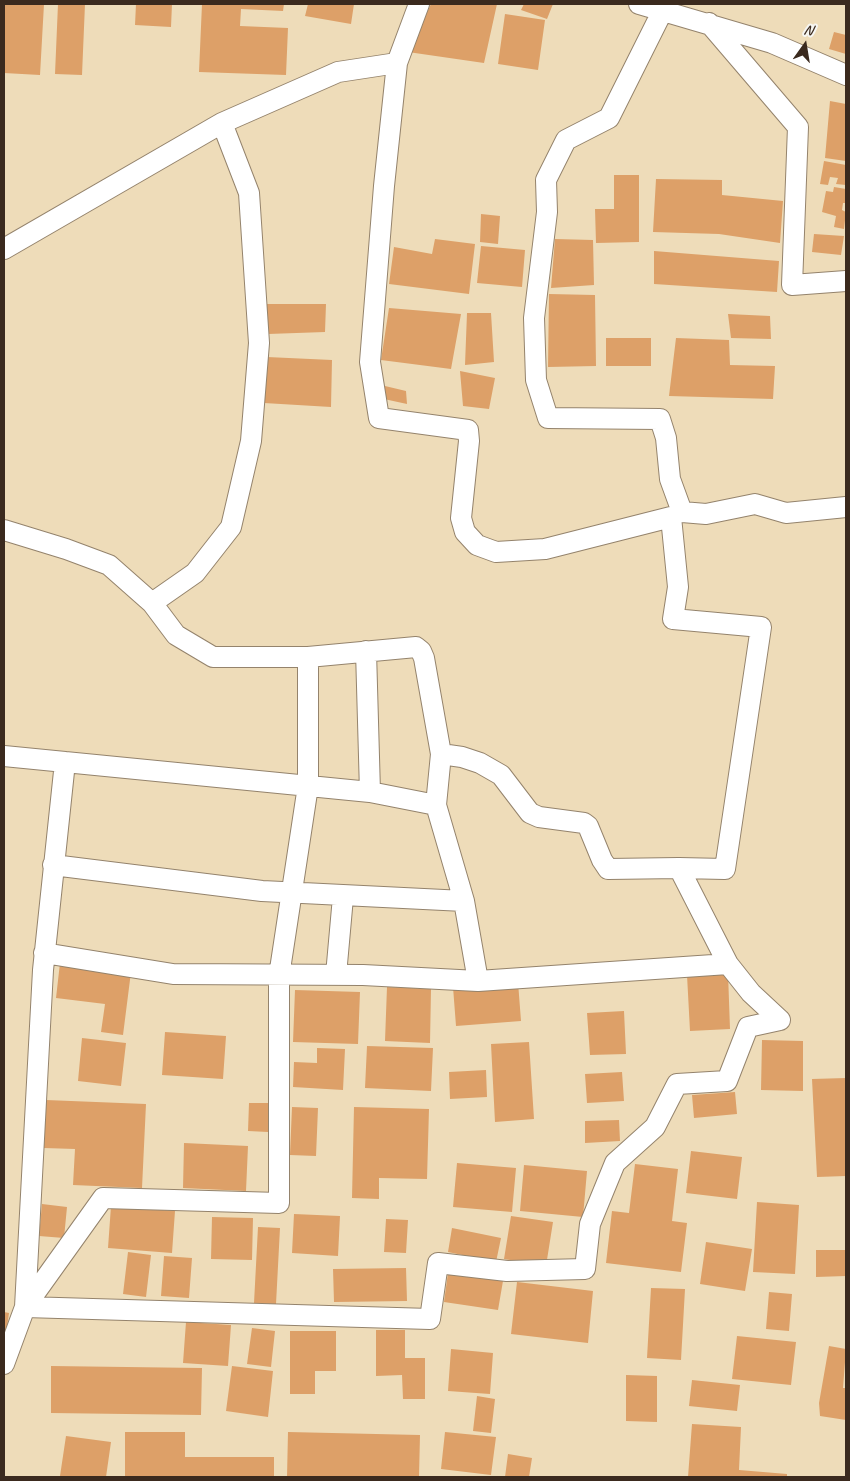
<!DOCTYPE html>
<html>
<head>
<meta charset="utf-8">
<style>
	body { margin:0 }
	#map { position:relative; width:850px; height:1481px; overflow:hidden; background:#eedcb9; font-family:Caveat,sans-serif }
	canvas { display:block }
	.frame { position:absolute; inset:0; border:5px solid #3b2a1e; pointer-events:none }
	.north { position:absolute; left:780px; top:20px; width:50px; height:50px; -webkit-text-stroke:4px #f6f6f2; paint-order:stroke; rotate:13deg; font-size:14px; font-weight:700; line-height:20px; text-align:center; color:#3b2a1e }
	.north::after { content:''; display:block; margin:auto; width:18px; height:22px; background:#3b2a1e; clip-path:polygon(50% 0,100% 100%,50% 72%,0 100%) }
</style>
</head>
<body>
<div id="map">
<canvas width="850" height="1481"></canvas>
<div class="frame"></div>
<div class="north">N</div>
</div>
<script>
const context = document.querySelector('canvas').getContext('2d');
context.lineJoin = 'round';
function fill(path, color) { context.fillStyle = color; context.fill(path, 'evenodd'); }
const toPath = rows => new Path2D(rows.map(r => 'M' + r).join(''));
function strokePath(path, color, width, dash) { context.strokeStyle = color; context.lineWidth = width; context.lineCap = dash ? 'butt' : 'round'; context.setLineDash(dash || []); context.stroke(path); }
const building = toPath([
	[4,4,44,4,40,75,4,73],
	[58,4,85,4,82,75,55,74],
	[136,4,172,4,171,27,135,25],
	[202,4,284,4,283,11,241,9,240,26,288,28,286,75,199,72],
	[308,4,354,4,351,24,305,16],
	[431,4,497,4,484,63,408,52],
	[524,4,553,4,547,19,521,10],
	[505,14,545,20,538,70,498,64],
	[834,32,846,35,846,54,829,49],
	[830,101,846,104,846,161,825,158],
	[824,161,846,165,846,185,836,184,838,178,830,177,828,185,820,184],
	[614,175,639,175,639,242,596,243,595,209,614,209],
	[656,179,722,180,722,195,783,201,780,243,719,234,653,232],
	[834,187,846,189,846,203,843,203,842,210,846,212,844,229,834,227,836,216,822,212,826,191,833,192],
	[481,214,500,216,498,244,480,242],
	[814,234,844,236,841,255,812,252],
	[435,239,475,244,469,294,389,284,394,247,432,254],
	[555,239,593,240,594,285,551,288],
	[481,246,525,250,522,287,477,283],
	[654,251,779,261,777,292,654,284],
	[549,294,595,295,596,366,548,367],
	[266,304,326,304,325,332,268,334],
	[389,308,461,314,451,369,381,360],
	[467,313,491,313,494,362,465,365],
	[728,314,770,316,771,339,731,338],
	[606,338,651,338,651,366,606,366],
	[676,338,729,340,730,365,775,366,773,399,669,396],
	[267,357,332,360,331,407,264,403],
	[460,371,495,378,489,409,463,406],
	[385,386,406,391,407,404,384,399],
	[60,963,131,972,123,1035,101,1032,105,1004,56,998],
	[728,973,730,1029,690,1031,687,975],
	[518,982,521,1021,456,1026,453,987],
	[387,987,431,989,430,1043,385,1041],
	[295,990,360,992,358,1044,293,1042],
	[624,1011,626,1054,590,1055,587,1013],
	[165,1032,226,1036,223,1079,162,1075],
	[82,1038,126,1043,121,1086,78,1081],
	[762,1040,803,1041,803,1091,761,1090],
	[529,1042,534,1119,495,1122,491,1044],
	[367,1046,433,1048,431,1091,365,1088],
	[317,1048,345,1049,343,1090,293,1087,294,1062,317,1063],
	[486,1070,487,1097,450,1099,449,1072],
	[622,1072,624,1101,587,1103,585,1074],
	[846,1078,846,1176,817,1177,812,1079],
	[735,1092,737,1114,694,1118,692,1095],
	[46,1100,146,1104,142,1188,73,1185,75,1149,44,1148],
	[249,1103,269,1103,268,1132,248,1131],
	[292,1107,318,1108,316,1156,290,1155],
	[354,1107,429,1109,427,1179,379,1178,379,1199,352,1198],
	[619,1120,620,1141,585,1143,585,1121],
	[184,1143,248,1146,246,1191,183,1188],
	[691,1151,742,1157,737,1199,686,1193],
	[457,1163,516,1168,512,1212,453,1207],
	[635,1164,678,1169,672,1221,687,1223,681,1272,606,1263,612,1211,629,1213],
	[524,1165,587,1171,583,1217,520,1211],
	[757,1202,799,1205,795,1274,753,1272],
	[42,1204,67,1207,64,1238,39,1236],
	[111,1206,175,1211,172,1253,108,1248],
	[294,1214,340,1216,338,1256,292,1253],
	[511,1216,553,1222,546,1266,504,1259],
	[212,1217,253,1218,252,1260,211,1259],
	[386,1219,408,1220,406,1253,384,1252],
	[258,1227,280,1228,276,1304,254,1303],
	[452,1228,501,1238,496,1262,448,1252],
	[706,1242,752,1249,745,1291,700,1284],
	[816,1250,846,1250,846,1276,816,1277],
	[128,1252,151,1255,146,1297,123,1294],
	[164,1256,192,1258,189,1298,161,1296],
	[406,1268,407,1301,334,1302,333,1269],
	[448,1273,503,1281,498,1310,444,1302],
	[517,1282,593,1291,588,1343,511,1334],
	[651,1288,685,1289,681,1360,647,1358],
	[769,1292,792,1294,789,1331,766,1329],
	[4,1312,9,1313,5,1341,4,1341],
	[186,1322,231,1325,228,1366,183,1363],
	[252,1328,275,1331,271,1367,247,1364],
	[376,1330,405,1330,405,1358,425,1358,425,1399,403,1399,402,1375,376,1376],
	[290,1331,336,1331,336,1371,315,1371,315,1394,290,1394],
	[737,1336,796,1342,791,1385,732,1379],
	[829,1346,846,1349,843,1388,846,1388,846,1420,820,1416,819,1403],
	[451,1349,493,1353,490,1394,448,1391],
	[51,1366,202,1368,201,1415,51,1413],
	[232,1366,273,1371,268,1417,226,1411],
	[626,1375,657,1376,657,1422,626,1421],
	[692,1380,740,1385,737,1411,689,1406],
	[477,1396,495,1399,491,1433,473,1431],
	[692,1424,741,1427,739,1470,787,1474,787,1477,688,1477],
	[125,1432,185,1432,185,1457,274,1457,274,1477,125,1477],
	[288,1432,420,1435,419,1477,287,1477],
	[445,1432,496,1437,491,1475,441,1469],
	[66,1436,111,1442,106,1477,60,1476],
	[508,1454,532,1458,529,1477,505,1477]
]);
const minor = toPath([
	[419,4,397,63,384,186,370,362,379,418,468,430,469,441,461,518,465,532,477,545,496,552,545,549,671,517,678,587,673,619,761,627,725,869,679,868,728,964,751,993,780,1020],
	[639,4,772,43,846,75],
	[663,10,609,118,566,140,546,180,547,212,534,318,536,380,548,418,660,419,666,438,670,479,682,512,706,514,755,504,786,513,846,507],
	[709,23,798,127,792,285,846,281],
	[4,249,222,123,338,72,397,63],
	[4,530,66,549,109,565,152,603,176,635,213,657,308,657,416,647,421,651,424,658,441,754,462,757,480,763,501,775,530,813,539,817,584,823,588,826,602,860,608,869,679,868],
	[152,603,195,573,231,527,251,441,259,343,249,193,222,123],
	[366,651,370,792],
	[4,756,370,792,436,805,441,754],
	[436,805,464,901,478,981],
	[53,865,262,891,464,901],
	[44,953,173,974,363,975,478,981,728,964],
	[336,975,343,897],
	[25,1307,430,1319,438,1263,507,1271,585,1269,590,1224,615,1163,655,1127,677,1084,727,1081,748,1027,780,1020],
	[25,1307,43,970,65,762],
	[4,1364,25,1307,103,1198,279,1203,279,976,308,786,308,657]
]);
fill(building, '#dda068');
strokePath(minor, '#94836c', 22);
strokePath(minor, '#fff', 20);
</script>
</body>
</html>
